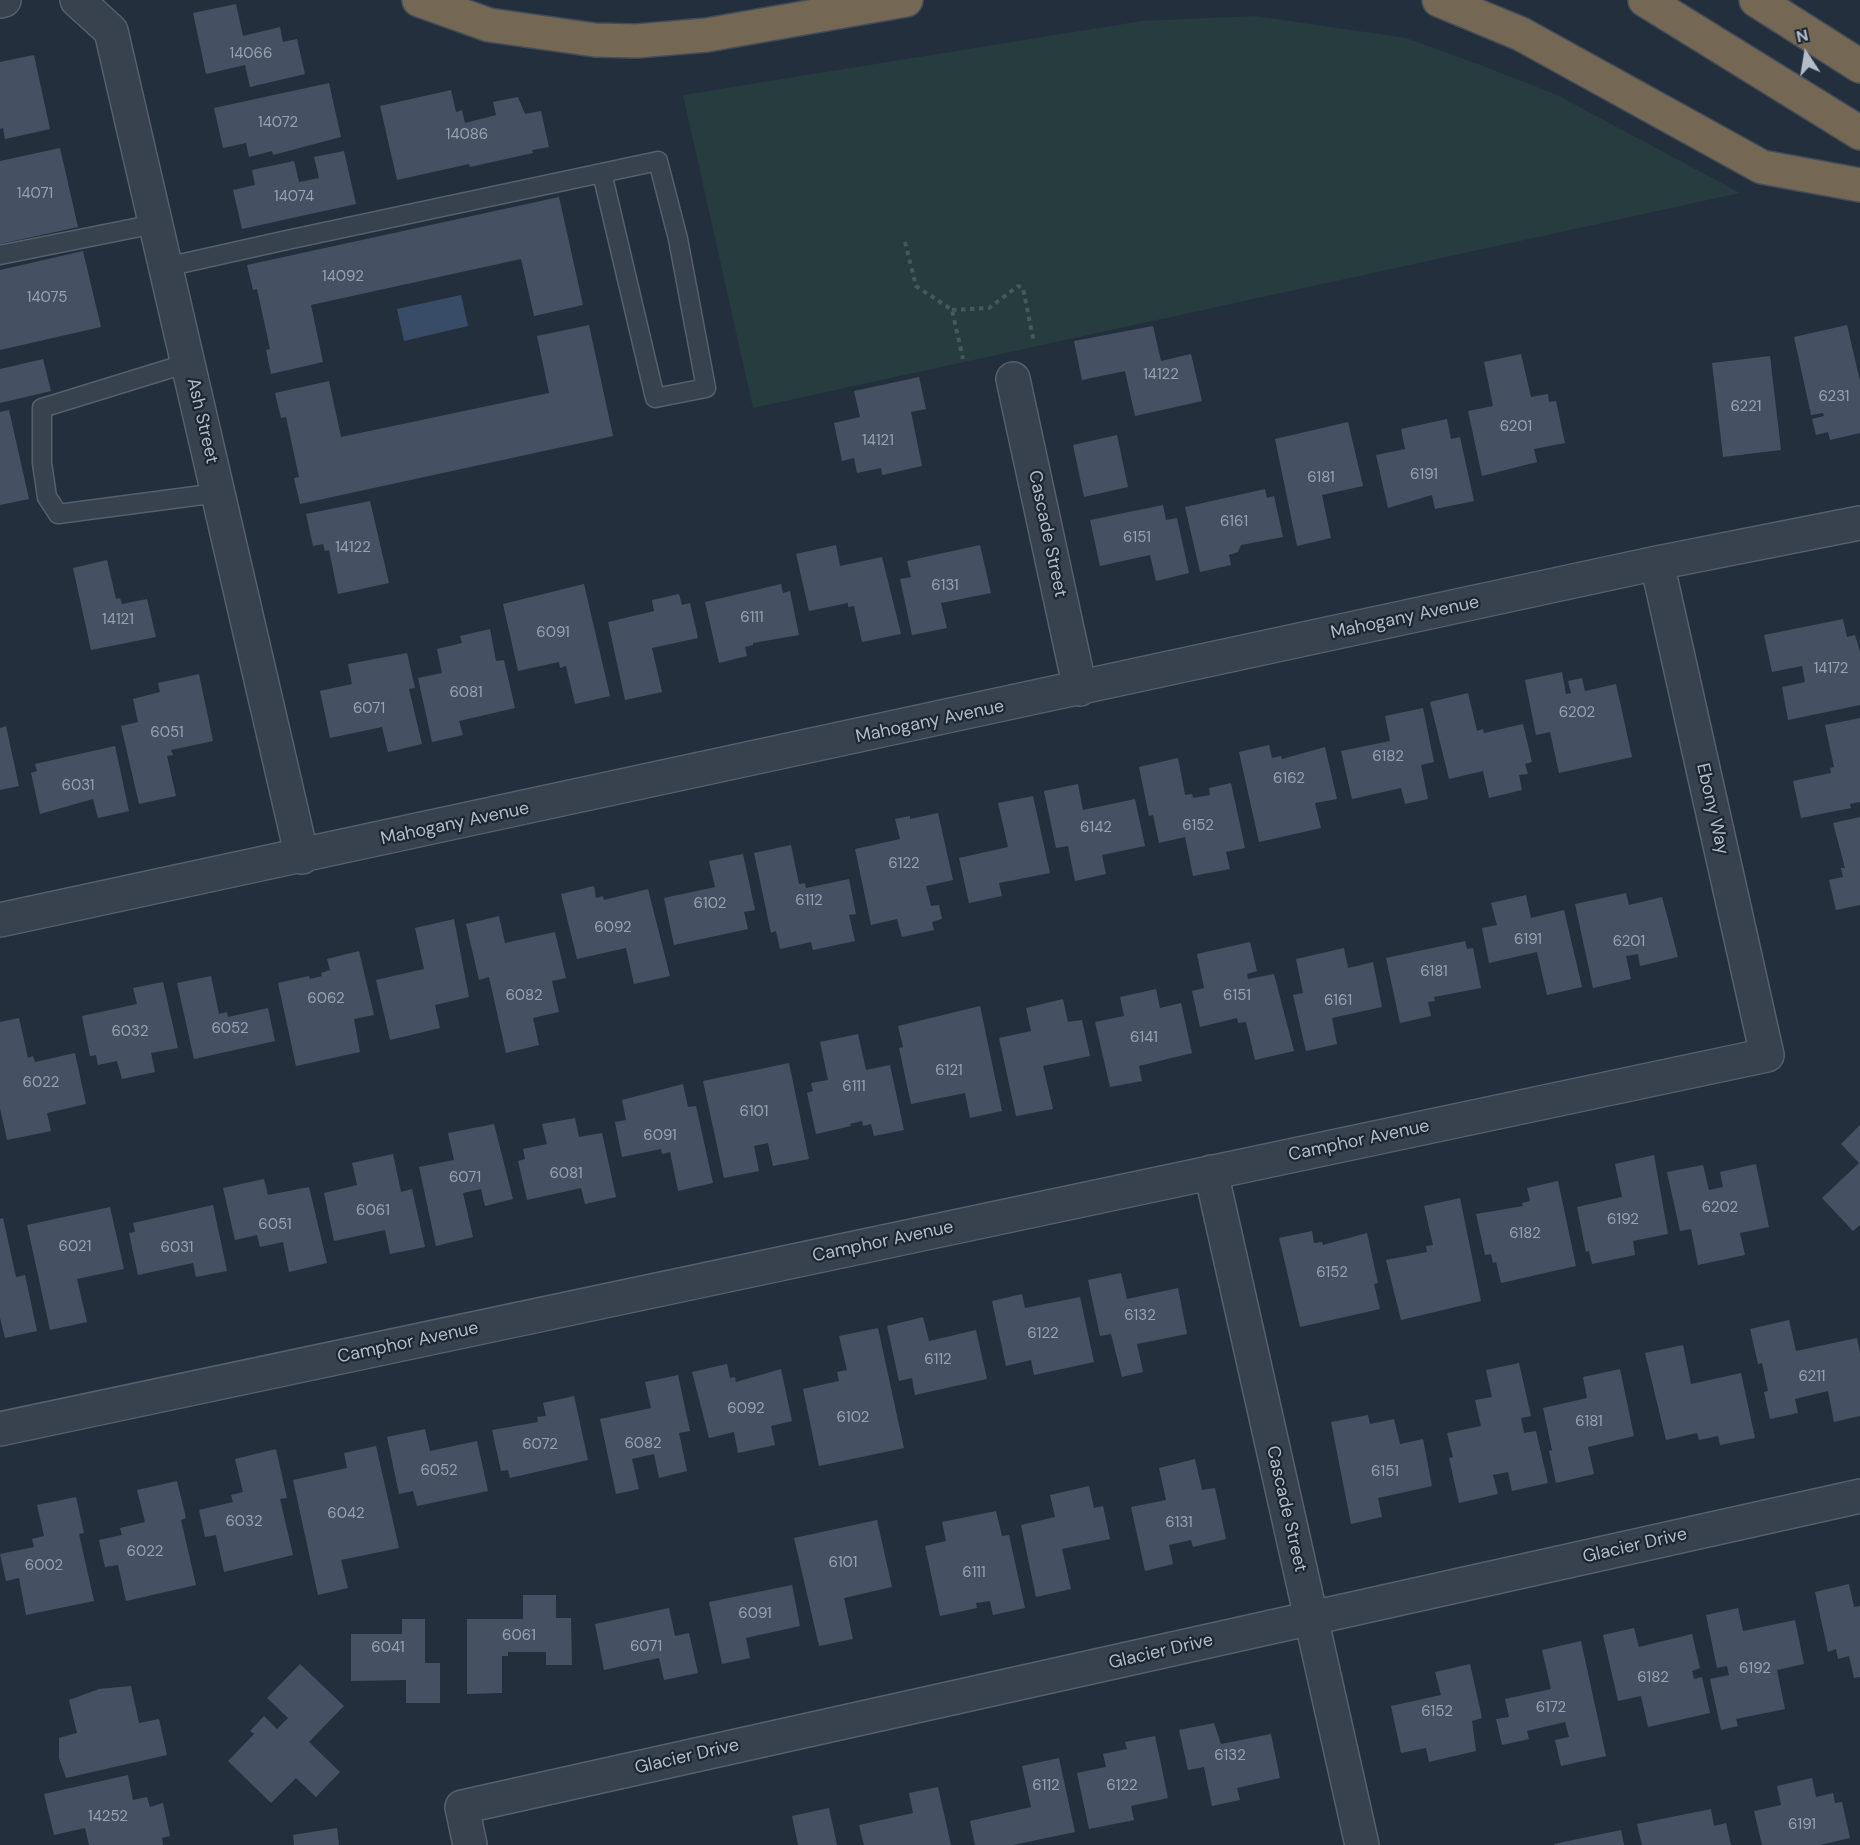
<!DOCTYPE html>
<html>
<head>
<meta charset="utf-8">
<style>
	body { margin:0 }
	#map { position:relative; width:1860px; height:1845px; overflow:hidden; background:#242f3e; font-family:"DM Sans",sans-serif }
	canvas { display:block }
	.north { position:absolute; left:1776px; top:24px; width:60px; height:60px; -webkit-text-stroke:4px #1d2633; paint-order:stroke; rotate:348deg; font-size:16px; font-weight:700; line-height:24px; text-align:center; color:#b4bcc9 }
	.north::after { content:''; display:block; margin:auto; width:21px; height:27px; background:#b4bcc9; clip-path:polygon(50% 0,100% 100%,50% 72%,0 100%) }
</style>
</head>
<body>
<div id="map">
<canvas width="1860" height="1845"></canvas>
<div class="north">N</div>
</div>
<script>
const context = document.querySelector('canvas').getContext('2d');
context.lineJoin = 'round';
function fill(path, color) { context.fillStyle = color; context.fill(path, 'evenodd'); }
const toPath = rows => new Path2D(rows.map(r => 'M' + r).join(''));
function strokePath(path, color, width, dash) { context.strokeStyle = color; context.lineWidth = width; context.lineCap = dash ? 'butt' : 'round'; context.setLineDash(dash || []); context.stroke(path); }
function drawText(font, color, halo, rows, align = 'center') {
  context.font = font + ' "DM Sans",sans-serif'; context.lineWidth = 4.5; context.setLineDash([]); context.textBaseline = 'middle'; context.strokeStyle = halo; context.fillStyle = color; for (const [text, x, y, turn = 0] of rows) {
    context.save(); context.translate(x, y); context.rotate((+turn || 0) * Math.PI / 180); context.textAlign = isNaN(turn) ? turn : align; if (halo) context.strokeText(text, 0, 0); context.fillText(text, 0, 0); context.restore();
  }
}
const green = toPath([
	[1255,16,1406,38,1478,64,1557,95,1740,193,753,408,683,95,1142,21]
]);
const water = toPath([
	[461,295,468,326,404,341,397,309]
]);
const building = toPath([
	[236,4,243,36,280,27,283,42,297,39,305,74,250,87,245,65,206,74,193,13],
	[34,55,50,129,5,139,3,128,0,129,0,62],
	[329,83,341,137,273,155,272,151,249,157,246,143,223,148,214,108],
	[451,90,456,112,462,110,465,123,496,115,493,102,518,97,525,114,541,111,549,147,532,150,533,153,470,167,469,164,397,180,380,106],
	[60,148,78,227,0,244,0,161],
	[344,151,356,204,242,229,233,190,255,185,252,170,294,161,299,182,319,178,314,157],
	[559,197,583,305,534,316,521,259,311,305,323,362,271,374,266,350,270,349,257,289,253,290,247,265],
	[83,251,101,327,0,350,0,270],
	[589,325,613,436,300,504,294,478,299,477,286,417,281,418,275,393,329,381,341,437,549,393,537,336],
	[1847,325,1860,381,1860,433,1830,440,1828,432,1816,435,1812,419,1824,416,1823,413,1811,415,1794,337],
	[1153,326,1161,361,1191,354,1202,401,1135,416,1125,371,1082,380,1074,341],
	[1521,354,1531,397,1548,394,1549,402,1556,401,1565,443,1534,449,1537,462,1482,476,1468,411,1493,406,1484,362],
	[1770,356,1781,450,1723,457,1712,363],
	[43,359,51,391,0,403,0,369],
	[919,377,926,409,911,412,922,466,882,475,881,468,857,473,854,458,842,461,834,423,860,417,854,391],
	[9,410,29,499,0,505,0,412],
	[1447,419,1451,439,1460,437,1474,501,1435,509,1432,495,1388,508,1376,455,1405,449,1401,429],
	[1348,422,1363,486,1322,495,1331,538,1297,546,1275,439],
	[1117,435,1128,487,1084,497,1073,445],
	[1265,489,1267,498,1274,496,1283,537,1241,545,1238,552,1229,555,1231,565,1200,572,1185,507],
	[370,501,389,583,338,594,329,550,325,551,323,544,313,546,306,514],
	[1163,505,1166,520,1177,518,1189,573,1156,581,1150,555,1100,566,1090,520],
	[836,545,840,566,882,557,901,634,862,642,854,606,848,607,848,603,809,611,796,554],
	[980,545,991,593,941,603,947,628,912,635,900,579,911,577,907,561],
	[107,560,116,599,120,598,122,604,147,599,156,637,91,650,73,568],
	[584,584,610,696,575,704,566,666,560,668,559,662,518,671,503,604],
	[781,584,783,593,790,591,799,635,753,643,753,645,745,647,747,656,719,663,705,602],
	[679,594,682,605,690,603,698,638,652,648,662,692,625,700,608,622,654,611,652,600],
	[1843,619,1847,637,1855,635,1860,652,1860,705,1788,720,1782,687,1805,682,1802,666,1772,672,1764,635],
	[490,629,496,661,504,660,515,708,459,721,463,735,432,742,418,678,442,673,437,649,462,643,460,636],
	[407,653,415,688,409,689,422,744,388,752,382,727,330,738,320,691,352,684,348,664],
	[1562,672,1566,694,1571,693,1568,681,1582,678,1585,691,1616,684,1632,757,1559,773,1550,732,1536,735,1525,680],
	[199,674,213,741,171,750,173,755,167,756,176,796,139,804,121,726,138,722,133,699,160,692,158,683],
	[1468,693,1477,731,1483,729,1484,733,1523,724,1532,762,1525,764,1528,774,1519,775,1522,790,1489,798,1483,771,1449,779,1430,702],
	[1423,708,1434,762,1421,765,1428,799,1405,804,1401,788,1352,799,1341,751,1390,741,1385,716],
	[1860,718,1860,802,1850,804,1851,808,1801,818,1793,781,1831,773,1830,768,1834,767,1825,725],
	[6,726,19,786,0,790,0,728],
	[1269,745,1272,758,1281,756,1282,759,1325,747,1337,799,1315,803,1321,828,1259,842,1239,752],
	[115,746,129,811,98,818,93,799,40,814,31,773,37,771,35,764],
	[1178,758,1185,795,1192,794,1193,798,1210,795,1209,788,1231,783,1245,848,1226,852,1230,869,1193,876,1185,837,1159,843,1153,815,1149,816,1139,767],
	[1078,784,1083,810,1135,799,1145,846,1102,855,1106,874,1075,881,1068,846,1056,848,1044,791],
	[1033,796,1050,873,999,883,1002,896,969,903,959,858,1008,847,998,803],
	[938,813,953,880,926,886,931,906,939,905,942,919,932,922,934,930,902,937,897,919,871,925,855,849,900,839,895,819,910,816,910,819],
	[1860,817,1860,905,1836,910,1829,880,1843,877,1841,868,1845,868,1833,823],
	[791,845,799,884,805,883,806,888,849,879,856,914,849,915,855,941,813,950,811,942,780,949,776,931,771,933,754,853],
	[743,854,755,910,744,912,748,929,674,945,664,898,715,887,709,861],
	[594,886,596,898,603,896,604,900,648,889,670,976,634,984,626,948,577,959,561,894],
	[1626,893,1629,905,1662,897,1678,957,1640,966,1638,954,1626,956,1631,979,1593,988,1575,904],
	[1526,895,1531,918,1564,910,1582,987,1547,995,1537,952,1489,963,1482,928,1497,925,1491,903],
	[499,916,505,943,555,932,566,978,552,981,559,1012,533,1018,539,1045,506,1053,489,977,479,980,466,924],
	[454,919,469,997,435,1005,440,1028,390,1040,376,980,424,969,415,928],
	[1465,941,1467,949,1473,948,1481,988,1434,997,1435,1001,1428,1002,1431,1016,1400,1023,1386,958],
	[1250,942,1257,971,1247,974,1248,979,1274,974,1294,1051,1255,1060,1246,1022,1238,1023,1237,1018,1200,1027,1192,991,1204,988,1197,954],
	[1344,948,1348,968,1373,962,1382,1007,1332,1018,1337,1044,1306,1051,1293,995,1303,993,1296,959],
	[359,951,374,1015,354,1019,360,1052,296,1066,278,983,309,976,310,979,322,976,321,973,330,970,327,959],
	[211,976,219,1014,227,1012,228,1017,268,1008,275,1041,194,1059,177,983],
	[163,982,178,1048,151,1053,155,1072,122,1079,117,1061,98,1065,96,1055,90,1056,82,1016,137,1004,133,988],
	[1156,989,1160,1008,1181,1003,1192,1053,1139,1066,1142,1081,1110,1087,1095,1022,1124,1016,1120,997],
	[1063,999,1068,1022,1082,1020,1090,1056,1043,1066,1053,1109,1016,1116,999,1038,1031,1031,1026,1008],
	[980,1006,1002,1111,970,1118,965,1093,911,1104,899,1048,903,1047,898,1026],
	[19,1018,28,1058,33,1056,35,1062,75,1053,86,1104,47,1113,51,1131,7,1140,0,1108,0,1022],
	[858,1034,866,1070,890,1065,904,1130,874,1136,871,1124,863,1126,862,1121,850,1124,851,1126,816,1134,807,1093,813,1091,811,1083,828,1080,820,1042],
	[789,1063,809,1159,773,1166,768,1143,754,1146,759,1171,724,1178,703,1081],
	[683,1084,688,1107,696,1106,713,1183,678,1191,670,1152,662,1154,661,1149,622,1157,615,1122,626,1120,622,1100],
	[575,1118,579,1137,602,1133,616,1197,585,1204,581,1188,527,1200,518,1161,525,1159,523,1149,547,1144,542,1124],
	[494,1124,513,1199,485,1206,481,1189,463,1193,473,1237,436,1246,419,1167,454,1160,448,1133],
	[1860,1125,1860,1225,1853,1231,1822,1198,1859,1163,1841,1144],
	[393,1154,401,1192,412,1189,425,1247,390,1254,385,1230,334,1241,324,1193,357,1185,352,1163],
	[1654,1155,1668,1234,1633,1241,1635,1255,1592,1264,1589,1251,1586,1252,1577,1207,1622,1197,1615,1164],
	[1756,1164,1769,1227,1740,1233,1745,1255,1698,1265,1691,1229,1680,1231,1667,1172,1703,1165,1709,1190,1723,1187,1720,1172],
	[264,1179,268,1195,309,1187,327,1263,289,1272,283,1242,260,1247,257,1235,235,1240,223,1188],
	[1558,1181,1576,1266,1501,1283,1496,1262,1493,1263,1491,1254,1485,1255,1476,1214,1523,1206,1522,1203,1530,1201,1527,1188],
	[1460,1198,1481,1301,1401,1320,1386,1260,1427,1252,1426,1246,1433,1245,1424,1206],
	[213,1205,227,1271,196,1277,193,1263,138,1275,129,1233,135,1232,133,1223],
	[110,1207,124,1269,77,1279,87,1322,50,1330,27,1225],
	[3,1218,16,1277,25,1275,37,1331,5,1338,0,1318,0,1219],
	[1312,1231,1314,1243,1322,1242,1323,1245,1367,1233,1378,1283,1374,1284,1380,1309,1300,1327,1279,1238],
	[1121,1273,1127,1299,1178,1288,1187,1334,1137,1344,1143,1372,1122,1377,1111,1334,1100,1336,1088,1280],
	[1022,1294,1025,1308,1080,1297,1094,1362,1034,1375,1031,1360,1006,1366,992,1301],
	[923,1317,929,1341,976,1330,987,1379,915,1395,912,1378,899,1381,887,1326],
	[1789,1320,1796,1351,1857,1338,1860,1353,1860,1416,1834,1422,1828,1391,1795,1399,1798,1413,1770,1419,1764,1392,1768,1391,1762,1363,1758,1364,1750,1329],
	[878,1328,904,1448,819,1466,803,1389,839,1381,837,1372,847,1370,839,1336],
	[1683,1345,1691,1384,1741,1373,1755,1438,1720,1445,1718,1436,1699,1440,1697,1433,1666,1440,1645,1353],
	[1519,1363,1531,1416,1521,1418,1524,1433,1536,1431,1548,1483,1512,1491,1508,1472,1493,1475,1498,1494,1459,1503,1449,1458,1453,1457,1447,1433,1481,1426,1475,1400,1492,1397,1486,1370],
	[727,1364,730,1378,735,1377,736,1382,781,1369,792,1421,771,1426,775,1445,738,1453,734,1432,709,1438,692,1372],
	[1620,1369,1634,1436,1588,1447,1594,1474,1556,1483,1549,1451,1552,1450,1543,1408,1587,1398,1583,1377],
	[678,1375,690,1431,679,1433,687,1471,659,1478,654,1454,632,1459,639,1489,616,1494,600,1419,651,1408,645,1382],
	[574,1396,588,1460,510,1478,508,1470,501,1471,492,1430,538,1422,537,1417,546,1416,543,1403],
	[1368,1415,1370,1424,1394,1419,1400,1444,1423,1439,1432,1486,1378,1498,1382,1517,1351,1524,1331,1422],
	[425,1429,430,1451,477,1441,488,1491,417,1506,413,1491,399,1494,387,1437],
	[376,1446,399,1548,341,1560,348,1588,318,1595,293,1480,347,1468,344,1453],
	[276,1449,287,1498,280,1499,293,1555,224,1572,216,1535,205,1537,199,1510,233,1502,231,1495,243,1492,235,1459],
	[1195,1459,1202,1490,1215,1488,1226,1539,1193,1547,1191,1540,1169,1545,1173,1564,1145,1571,1131,1507,1166,1500,1159,1468],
	[177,1481,186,1518,181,1520,196,1585,126,1601,118,1565,105,1567,99,1540,122,1535,120,1528,145,1522,137,1490],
	[1089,1486,1094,1508,1103,1506,1110,1539,1062,1549,1071,1589,1036,1597,1021,1525,1055,1517,1050,1495],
	[76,1497,84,1533,79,1534,94,1601,26,1615,19,1578,6,1581,0,1554,34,1547,32,1539,44,1536,37,1505],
	[996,1511,1002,1536,1009,1535,1025,1608,993,1615,990,1601,976,1603,977,1608,940,1616,925,1546,946,1541,942,1522],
	[877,1520,892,1587,844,1598,853,1639,819,1646,794,1538],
	[1849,1584,1854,1607,1860,1606,1860,1677,1854,1678,1849,1656,1838,1659,1836,1649,1828,1652,1815,1592],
	[792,1585,800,1626,746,1638,750,1658,722,1664,709,1602],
	[523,1595,556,1595,556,1618,571,1618,572,1665,546,1665,546,1652,508,1652,508,1656,502,1656,502,1693,467,1694,467,1619,523,1619],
	[669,1608,675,1636,689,1633,698,1673,664,1680,659,1658,604,1670,595,1624],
	[1738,1608,1743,1631,1795,1620,1804,1664,1777,1670,1785,1709,1736,1719,1738,1726,1721,1730,1710,1679,1729,1675,1727,1666,1717,1668,1706,1615],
	[402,1619,425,1619,425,1663,440,1663,440,1703,406,1703,406,1680,351,1681,351,1634,402,1634],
	[1634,1628,1639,1647,1692,1634,1700,1668,1692,1671,1694,1679,1702,1677,1710,1713,1648,1727,1641,1696,1618,1701,1603,1635],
	[1581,1641,1606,1756,1561,1766,1555,1740,1569,1737,1565,1722,1527,1731,1529,1739,1502,1745,1496,1719,1509,1717,1505,1699,1551,1689,1542,1650],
	[300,1664,344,1706,309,1742,340,1772,316,1797,296,1778,271,1803,228,1761,254,1734,250,1731,264,1716,277,1729,288,1718,267,1698],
	[1470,1664,1482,1718,1472,1721,1476,1751,1429,1762,1426,1748,1401,1753,1391,1706,1441,1695,1435,1672],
	[131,1686,139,1723,159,1719,167,1755,66,1778,59,1758,59,1738,77,1733,69,1700,99,1689],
	[1214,1723,1221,1744,1271,1734,1280,1778,1237,1788,1240,1800,1212,1806,1204,1767,1188,1770,1179,1730],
	[1155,1736,1168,1798,1131,1806,1134,1820,1089,1829,1077,1773,1106,1767,1103,1754,1127,1749,1125,1742],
	[1059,1758,1075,1832,1013,1845,975,1845,970,1821,1031,1807,1022,1766],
	[128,1775,133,1800,147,1797,150,1807,163,1803,170,1836,162,1838,163,1845,89,1845,85,1828,54,1835,44,1794],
	[1812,1778,1816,1797,1833,1793,1835,1803,1842,1802,1850,1838,1820,1845,1762,1845,1754,1811,1781,1805,1777,1786],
	[938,1787,951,1845,864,1845,859,1825,913,1813,909,1793],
	[829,1808,837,1845,798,1845,792,1816],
	[1711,1809,1714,1826,1726,1823,1731,1845,1642,1845,1637,1824],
	[337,1828,339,1845,294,1845,293,1835],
	[1621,1830,1624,1845,1554,1845,1554,1844]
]);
const path = toPath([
	[905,242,916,286,952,310,963,359],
	[952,310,989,308,1018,286,1023,288,1034,343]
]);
const service = toPath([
	[0,255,155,224],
	[166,267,287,240,658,161,678,239,706,388,655,398,602,173],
	[188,363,42,408,42,463,47,497,58,514,218,493]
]);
const minor = toPath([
	[77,0,111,31,302,857],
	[0,1,4,0],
	[1013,379,1080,689],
	[0,920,1657,563,1860,523],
	[1211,1172,1362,1845],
	[0,1429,1767,1055,1657,563],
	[470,1845,462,1807,1860,1496]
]);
const motorway = toPath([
	[419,0,489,25,595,40,637,41,707,35,906,0],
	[1439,0,1521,34,1762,167,1860,185],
	[1645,0,1860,133],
	[1756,0,1860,66]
]);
const numberNames = [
	["14066",251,54],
	["14072",278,123],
	["14086",467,135],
	["14071",35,194],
	["14074",294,197],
	["14092",343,277],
	["14075",47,298],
	["14122",1161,375],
	["6231",1834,397],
	["6221",1746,407],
	["6201",1516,427],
	["14121",878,441],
	["6191",1424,475],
	["6181",1321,478],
	["6161",1234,522],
	["6151",1137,538],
	["14122",353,548],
	["6131",945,586],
	["6111",752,618],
	["14121",118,620],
	["6091",553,633],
	["14172",1831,669],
	["6081",466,693],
	["6071",369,709],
	["6202",1577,713],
	["6051",167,733],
	["6182",1388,757],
	["6162",1289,779],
	["6031",78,786],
	["6152",1198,826],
	["6142",1096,828],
	["6122",904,864],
	["6112",809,901],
	["6102",710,904],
	["6092",613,928],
	["6191",1528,940],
	["6201",1629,942],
	["6181",1434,972],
	["6082",524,996],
	["6151",1237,996],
	["6062",326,999],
	["6161",1338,1001],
	["6052",230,1029],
	["6032",130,1032],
	["6141",1144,1038],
	["6121",949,1071],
	["6022",41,1083],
	["6111",854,1087],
	["6101",754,1112],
	["6091",660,1136],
	["6081",566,1174],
	["6071",465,1178],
	["6202",1720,1208],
	["6061",373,1211],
	["6192",1623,1220],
	["6051",275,1225],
	["6182",1525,1234],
	["6021",75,1247],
	["6031",177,1248],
	["6152",1332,1273],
	["6132",1140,1316],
	["6122",1043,1334],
	["6112",938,1360],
	["6211",1812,1377],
	["6092",746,1409],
	["6102",853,1418],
	["6181",1589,1422],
	["6082",643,1444],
	["6072",540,1445],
	["6052",439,1471],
	["6151",1385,1472],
	["6042",346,1514],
	["6032",244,1522],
	["6131",1179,1523],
	["6022",145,1552],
	["6101",843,1563],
	["6002",44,1566],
	["6111",974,1573],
	["6091",755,1614],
	["6061",519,1636],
	["6071",646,1647],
	["6041",388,1648],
	["6192",1755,1669],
	["6182",1653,1678],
	["6172",1551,1708],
	["6152",1437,1712],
	["6132",1230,1756],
	["6112",1046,1786],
	["6122",1122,1786],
	["14252",108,1817],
	["6191",1802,1825]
];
const streetNames = [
	["Ash Street",202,421,77],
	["Cascade Street",1047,534,78],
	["Mahogany Avenue",1405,618,-12],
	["Mahogany Avenue",930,722,-12],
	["Ebony Way",1712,809,77],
	["Mahogany Avenue",455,824,-12],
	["Camphor Avenue",1359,1141,-12],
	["Camphor Avenue",883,1242,-12],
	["Camphor Avenue",408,1343,-12],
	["Cascade Street",1286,1509,77],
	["Glacier Drive",1635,1546,-13],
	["Glacier Drive",1161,1652,-13],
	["Glacier Drive",687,1757,-13]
];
fill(green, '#263c3f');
fill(water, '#394c67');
fill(building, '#455162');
strokePath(service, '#565f6c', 21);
strokePath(minor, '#565f6c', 36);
strokePath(motorway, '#434c59', 36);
strokePath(path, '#44595c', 4, [4.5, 4.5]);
strokePath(service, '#38414e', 18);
strokePath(minor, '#38414e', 33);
strokePath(motorway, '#746855', 33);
drawText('15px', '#98a1af', null, numberNames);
drawText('18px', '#b4bcc9', '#1d2633', streetNames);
</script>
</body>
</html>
